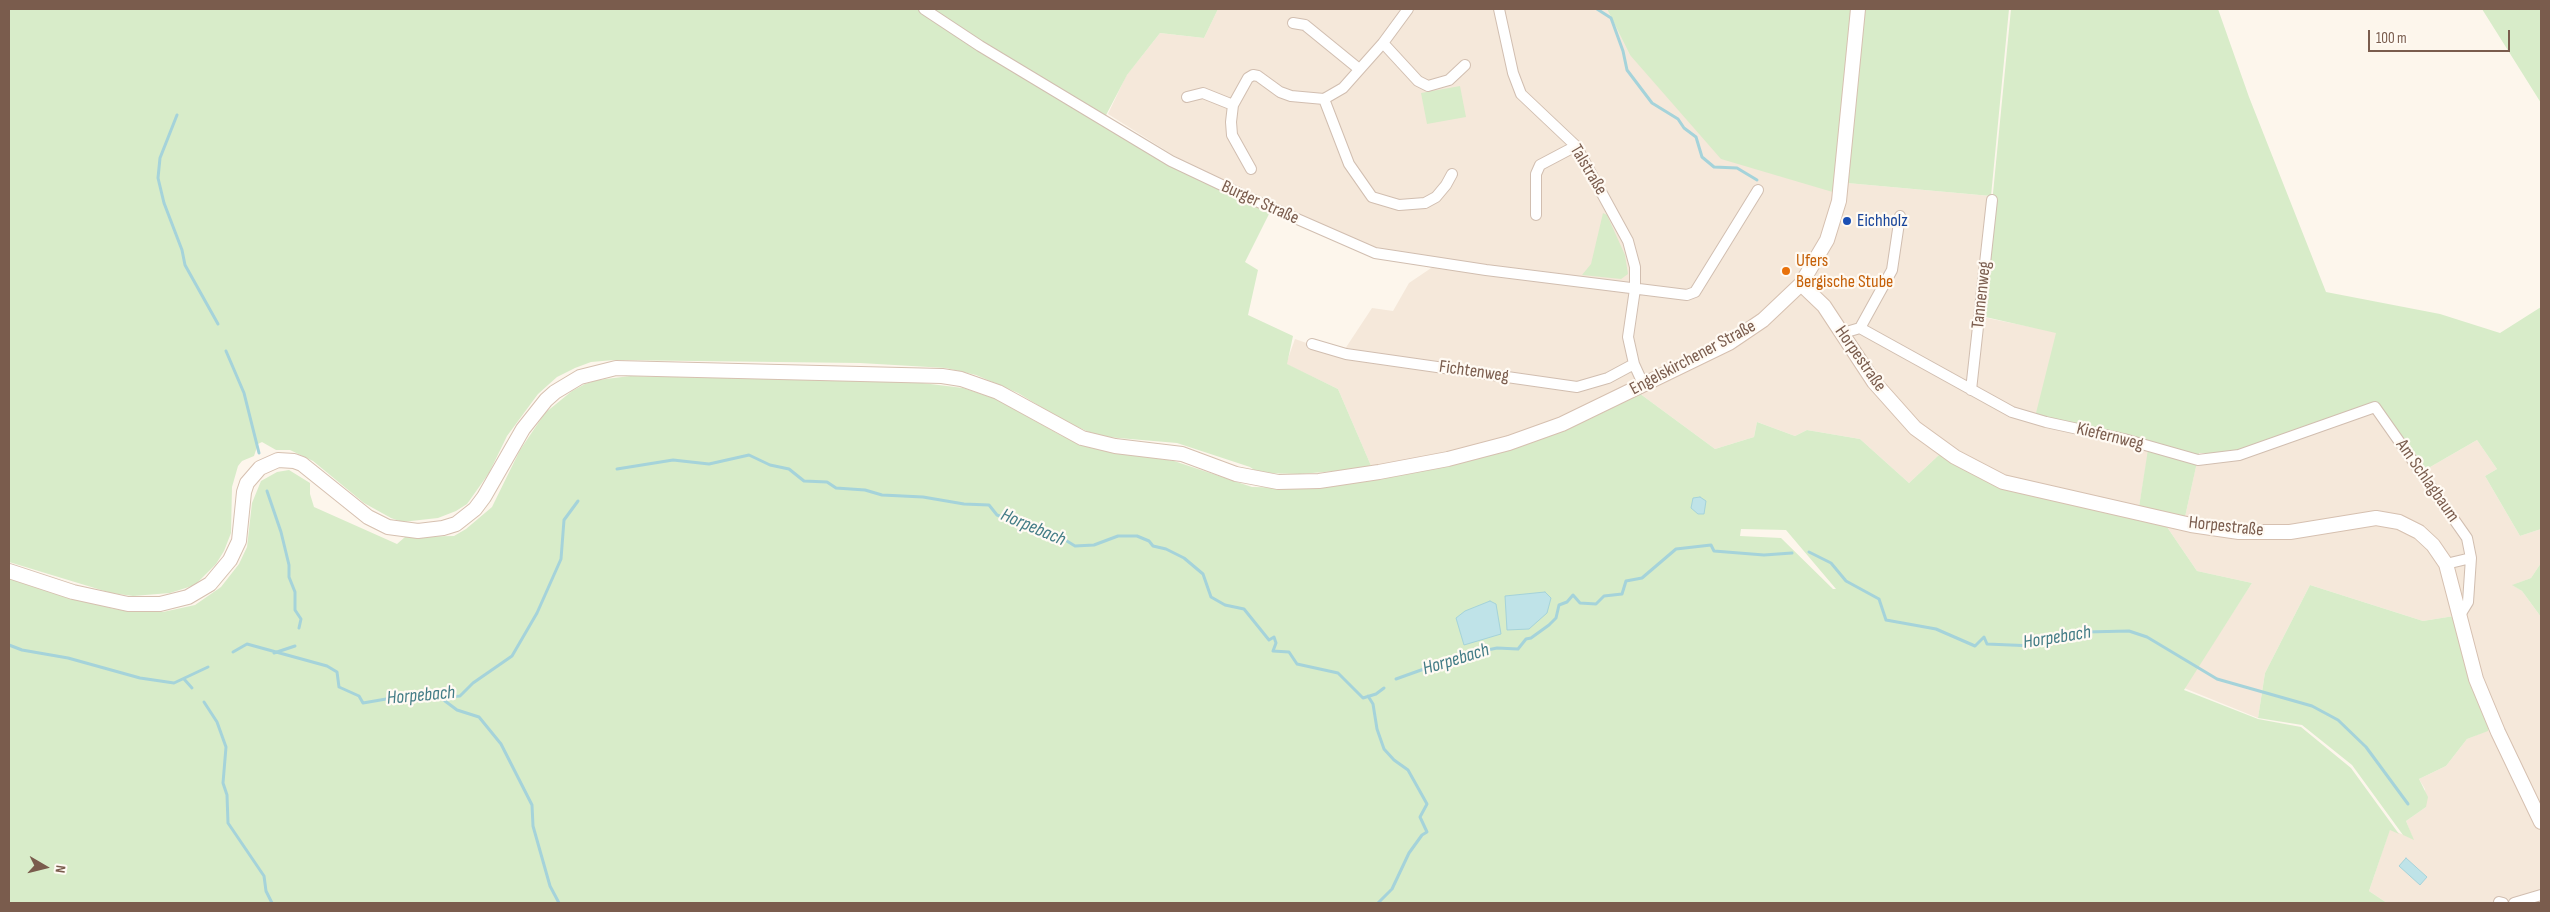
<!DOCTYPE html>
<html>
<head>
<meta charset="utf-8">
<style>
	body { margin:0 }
	#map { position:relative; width:2550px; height:912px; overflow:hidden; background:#fdf6ec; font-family:"Sofia Sans Condensed",sans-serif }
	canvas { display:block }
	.frame { position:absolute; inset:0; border:10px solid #7a5c4d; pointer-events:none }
	.north { position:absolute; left:20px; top:842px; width:50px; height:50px; -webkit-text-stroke:4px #fffaf3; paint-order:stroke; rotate:98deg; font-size:14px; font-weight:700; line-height:20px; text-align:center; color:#7a5c4d }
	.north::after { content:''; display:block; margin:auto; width:18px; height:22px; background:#7a5c4d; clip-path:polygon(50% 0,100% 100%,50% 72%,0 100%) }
	.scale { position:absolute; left:2368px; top:30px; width:142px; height:22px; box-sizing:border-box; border:2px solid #7a5c4d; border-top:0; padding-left:6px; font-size:15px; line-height:18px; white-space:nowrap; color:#7a5c4d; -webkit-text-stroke:4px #fffaf3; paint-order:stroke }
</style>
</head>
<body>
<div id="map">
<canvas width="2550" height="912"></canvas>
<div class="frame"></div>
<div class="north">N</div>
<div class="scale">100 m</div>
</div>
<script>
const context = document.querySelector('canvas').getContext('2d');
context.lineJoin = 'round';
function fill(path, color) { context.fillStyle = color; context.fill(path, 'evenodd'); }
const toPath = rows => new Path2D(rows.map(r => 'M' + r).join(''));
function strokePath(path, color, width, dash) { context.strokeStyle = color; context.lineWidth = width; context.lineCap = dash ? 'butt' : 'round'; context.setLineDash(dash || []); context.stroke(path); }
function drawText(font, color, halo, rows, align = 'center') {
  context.font = font + ' "Sofia Sans Condensed",sans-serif'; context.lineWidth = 4.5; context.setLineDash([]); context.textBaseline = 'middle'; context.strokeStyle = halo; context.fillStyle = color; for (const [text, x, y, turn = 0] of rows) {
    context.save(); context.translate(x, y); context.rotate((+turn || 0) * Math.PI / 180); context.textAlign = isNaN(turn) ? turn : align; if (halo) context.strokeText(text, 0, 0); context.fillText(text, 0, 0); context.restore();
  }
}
const residential = toPath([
	[1218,9,1607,9,1630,55,1847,183,1991,196,1977,316,2056,332,2149,447,2139,507,2005,480,1940,454,1909,483,1860,439,1807,430,1795,436,1757,422,1754,437,1715,449,1639,393,1621,393,1532,428,1466,449,1372,468,1338,389,1286,364,1295,339,1341,355,1372,308,1393,311,1409,283,1443,260,1370,246,1195,169,1108,114,1126,76,1160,33,1204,38],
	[2374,413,2425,470,2477,440,2497,469,2485,476,2520,536,2541,529,2541,563,2531,578,2513,585,2522,591,2541,617,2541,903,2387,903,2369,891,2390,829,2413,839,2406,821,2426,807,2425,789,2419,779,2446,766,2467,739,2500,725,2454,616,2423,621,2310,585,2265,673,2258,718,2184,688,2252,583,2197,571,2167,527,2166,521,2185,517,2198,457]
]);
const green = toPath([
	[9,9,919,9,1101,124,1190,176,1270,212,1245,262,1258,270,1248,315,1293,336,1287,364,1338,389,1372,468,1300,474,1259,473,1250,467,1177,443,1107,437,1089,432,1064,421,1018,393,976,375,946,368,860,363,614,360,591,362,575,368,557,377,538,394,507,436,489,473,467,504,456,511,438,518,402,522,391,518,364,503,313,461,290,450,276,450,262,442,258,444,254,456,242,461,238,466,232,487,231,533,224,551,216,564,195,585,170,593,133,596,111,593,9,562],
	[930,9,1218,9,1204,38,1160,33,1127,75,1105,117],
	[1607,9,1853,9,1836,193,1721,159,1630,55],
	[1862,9,2009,9,1991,196,1847,183],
	[2011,9,2218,9,2249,97,2326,292,2440,314,2500,333,2541,307,2541,529,2520,536,2485,476,2497,469,2477,440,2425,470,2375,403,2239,453,2199,453,2185,517,2139,507,2149,443,2035,417,2056,333,1981,316],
	[2482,9,2541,9,2541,103],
	[1460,86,1466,117,1427,124,1421,93],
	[1603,213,1607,215,1625,255,1628,274,1621,279,1582,275,1591,264],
	[630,376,914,382,963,388,996,399,1062,436,1089,447,1174,461,1252,487,1300,488,1381,477,1477,459,1563,431,1639,393,1715,449,1754,437,1757,422,1795,436,1807,430,1860,439,1909,483,1940,454,2001,489,2166,521,2167,527,2197,571,2252,583,2184,690,2258,719,2301,727,2351,768,2399,834,2390,830,2369,891,2387,903,9,903,9,577,114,609,163,612,195,605,221,587,239,564,247,547,252,503,261,481,277,472,289,470,310,483,310,494,314,507,397,544,405,537,454,536,466,529,492,507,520,450,545,413,572,391,585,384,598,380],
	[1741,529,1786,530,1836,589,1833,589,1781,538,1740,536],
	[2541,563,2541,617,2522,591,2512,585,2531,578],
	[2310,585,2423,621,2454,616,2464,662,2490,725,2488,731,2467,739,2446,766,2419,779,2428,797,2426,807,2406,821,2414,840,2403,835,2352,765,2302,725,2258,718,2265,673]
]);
const water = toPath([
	[1700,497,1706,501,1704,514,1698,514,1691,508,1693,498,1700,497],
	[1545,592,1551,598,1547,613,1529,629,1507,630,1505,596,1545,592],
	[1490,601,1496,604,1501,634,1464,645,1456,618,1465,611,1490,601],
	[2406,858,2427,877,2420,885,2399,866,2406,858]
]);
const stream = toPath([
	[1597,9,1611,18,1623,51,1627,70,1652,103,1678,119,1684,128,1696,137,1702,157,1714,167,1737,168,1757,180],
	[177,115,160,158,158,178,164,203,182,250,185,265,218,324],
	[226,351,244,393,259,453],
	[617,469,673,460,709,464,749,455,770,465,789,469,804,481,827,482,836,488,865,490,882,495,923,497,964,504,989,505,997,515,1062,538,1075,546,1094,545,1118,536,1137,536,1149,541,1153,546,1166,549,1184,558,1203,574,1211,597,1225,605,1244,609,1269,640,1274,637,1276,643,1273,651,1289,652,1297,664,1338,673,1363,698,1376,694,1384,688],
	[267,491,281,532,289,565,289,577,295,592,295,610,301,619,299,628],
	[1809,552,1831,563,1846,581,1879,599,1886,620,1936,629,1975,646,1984,637,1987,644,2034,646,2045,645,2066,636,2085,632,2129,631,2147,637,2217,679,2312,706,2338,720,2366,747,2408,804],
	[9,645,22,650,68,658,140,678,174,683,208,667],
	[233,652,247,644,327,666,337,672,339,687,359,696,363,703,392,698,417,700,460,696,473,683,512,656,537,613,561,559,564,520,578,501],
	[274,653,295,646],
	[184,679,192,688],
	[1396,679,1463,655,1497,648,1518,649,1526,639,1531,638,1549,625,1556,618,1559,605,1567,602,1573,595,1580,603,1596,604,1604,596,1622,594,1626,581,1642,578,1676,549,1711,545,1714,551,1764,555,1792,553],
	[1368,696,1373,704,1377,729,1384,749,1394,760,1408,770,1427,804,1420,817,1427,832,1422,835,1409,853,1392,889,1378,903],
	[441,698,457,710,479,717,501,744,532,805,533,826,550,886,559,903],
	[204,702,217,722,226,747,223,783,227,795,228,823,264,876,266,891,272,903]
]);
const street = toPath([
	[924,9,980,46,1171,161,1247,197,1375,253,1486,270,1687,295,1695,292,1758,190],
	[1499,9,1513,73,1521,94,1576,146,1628,241,1635,267,1635,289,1628,337,1634,364,1644,386],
	[1293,23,1305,25,1359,69],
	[1383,43,1418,81,1428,86,1449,80,1465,65],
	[1187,97,1203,93,1233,105],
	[1324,99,1349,164,1372,197,1399,205,1425,203,1436,197,1446,185,1452,174],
	[1251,169,1232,135,1231,122,1233,105,1248,78,1253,75,1258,76,1280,92,1291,96,1324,99,1343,88,1383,43,1408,9],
	[1536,215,1536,174,1540,165,1576,146],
	[1860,328,1892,270,1900,216],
	[1843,333,1860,328,2012,412,2046,422,2124,439,2198,460,2239,455,2375,407,2467,538,2471,558,2468,602,2460,615],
	[1312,344,1346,354,1577,387,1608,378,1634,364],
	[1971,390,1992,200],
	[2446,564,2471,558],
	[2499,902,2503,903],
	[2514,903,2541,895]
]);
const secondary = toPath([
	[1801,284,1824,306,1874,382,1915,428,1955,457,2003,482,2191,525,2239,532,2290,532,2376,518,2399,522,2419,532,2433,545,2446,564,2476,679,2498,732,2541,822],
	[9,571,73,592,128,604,160,604,188,597,210,584,230,560,239,541,244,492,247,483,260,468,278,460,294,461,302,464,368,517,388,527,418,531,443,528,456,524,475,509,484,497,523,429,546,400,555,392,580,377,616,368,942,376,961,379,998,392,1082,438,1115,446,1182,454,1236,474,1278,482,1319,481,1379,472,1448,459,1509,443,1562,424,1729,343,1763,320,1801,284,1827,240,1839,201,1858,9]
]);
const markers = [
	[1847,221,5,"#1a4fb4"],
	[1786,271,5,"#e8710a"]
];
const streetNames = [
	["Talstraße",1588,170,59],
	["Burger Straße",1260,203,24],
	["Tannenweg",1982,295,-84],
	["Engelskirchener Straße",1693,358,-28],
	["Horpestraße",1860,359,55],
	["Fichtenweg",1474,372,8],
	["Kiefernweg",2110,437,14],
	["Am Schlagbaum",2427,481,55],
	["Horpestraße",2226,527,6]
];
const transitNames = [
	["Eichholz",1857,221]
];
const foodNames = [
	["Ufers",1796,261],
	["Bergische Stube",1796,282]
];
const waterNames = [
	["Horpebach",1033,528,23],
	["Horpebach",2057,638,-9],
	["Horpebach",1456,660,-17],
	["Horpebach",421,696,-5]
];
fill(residential, '#f5e8da');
fill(green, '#d8ecc9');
fill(water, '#bfe3e8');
strokePath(water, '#a5d3da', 1);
strokePath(stream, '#a5d3da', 3);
strokePath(street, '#d1beb0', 12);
strokePath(secondary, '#d6c0b0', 16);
strokePath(street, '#fff', 10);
strokePath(secondary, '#fff', 14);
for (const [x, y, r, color] of markers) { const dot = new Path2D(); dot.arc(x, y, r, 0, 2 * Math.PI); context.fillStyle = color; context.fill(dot); strokePath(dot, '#fffaf3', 2); }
drawText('18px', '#7a5c4d', '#fffaf3', streetNames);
drawText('18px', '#164399', '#fffaf3', transitNames, 'left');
drawText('18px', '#c56008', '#fffaf3', foodNames, 'left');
drawText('italic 19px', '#437c86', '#fffaf3', waterNames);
</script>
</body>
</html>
